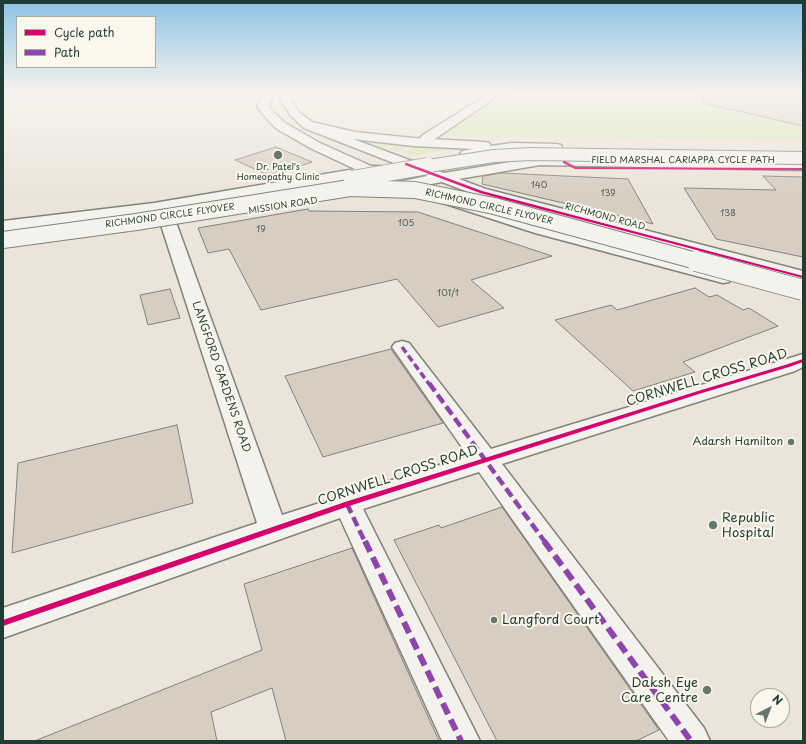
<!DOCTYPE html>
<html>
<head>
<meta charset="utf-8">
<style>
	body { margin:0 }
	#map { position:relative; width:806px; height:744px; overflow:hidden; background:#ebe4d9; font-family:"Playpen Sans",sans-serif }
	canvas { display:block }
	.frame { position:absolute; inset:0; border:4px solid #1f3d34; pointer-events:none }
	.legend { position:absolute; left:16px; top:16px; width:140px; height:52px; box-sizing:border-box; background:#fbf7ec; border:1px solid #a3ada2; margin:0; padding:5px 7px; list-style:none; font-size:12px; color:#1f3d34 }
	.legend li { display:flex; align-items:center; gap:8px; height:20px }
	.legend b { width:20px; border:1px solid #a3ada2 }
	.north { position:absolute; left:750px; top:688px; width:40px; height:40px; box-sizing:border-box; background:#fbf7ec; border:1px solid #a3ada2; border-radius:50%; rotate:42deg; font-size:11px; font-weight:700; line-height:16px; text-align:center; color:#1f3d34 }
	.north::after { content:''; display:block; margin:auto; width:14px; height:18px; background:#66776e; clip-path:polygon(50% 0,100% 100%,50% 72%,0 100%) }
</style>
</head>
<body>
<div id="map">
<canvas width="806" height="744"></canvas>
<div class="frame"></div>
<ul class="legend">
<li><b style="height:5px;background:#d6006c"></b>Cycle path</li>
<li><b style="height:5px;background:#8e44ad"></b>Path</li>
</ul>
<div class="north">N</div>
</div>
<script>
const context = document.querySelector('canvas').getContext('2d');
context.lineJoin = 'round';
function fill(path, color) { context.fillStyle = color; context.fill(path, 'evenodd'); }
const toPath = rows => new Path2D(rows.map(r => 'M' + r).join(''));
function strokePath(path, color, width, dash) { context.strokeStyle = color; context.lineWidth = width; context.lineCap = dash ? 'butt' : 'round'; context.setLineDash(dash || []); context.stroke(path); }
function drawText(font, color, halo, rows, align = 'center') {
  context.font = font + ' "Playpen Sans",sans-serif'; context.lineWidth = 4; context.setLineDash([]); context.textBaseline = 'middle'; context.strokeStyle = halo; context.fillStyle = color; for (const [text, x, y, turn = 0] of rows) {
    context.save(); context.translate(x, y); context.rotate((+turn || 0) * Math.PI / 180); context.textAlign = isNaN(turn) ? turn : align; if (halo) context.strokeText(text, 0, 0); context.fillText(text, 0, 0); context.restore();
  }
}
const green = toPath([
	[508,93,803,93,803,141,441,136],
	[369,140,407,145,398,152,367,142],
	[413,145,451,149,414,156,405,153]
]);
const building = toPath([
	[704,93,803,93,803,126,703,103,704,93],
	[276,147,312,162,270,176,235,160,276,147],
	[501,173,628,179,653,224,482,184,483,176,501,173],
	[763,176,803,177,803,257,716,239,684,188,776,190,763,176],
	[308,209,309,211,418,212,552,256,471,280,504,308,438,327,397,279,261,310,229,249,208,253,198,228,308,209],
	[695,288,709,297,717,295,743,310,749,308,778,326,683,362,695,372,633,391,555,320,611,305,617,310,695,288],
	[170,289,180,318,148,325,140,295,170,289],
	[391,349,443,423,323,457,285,376,391,349],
	[177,425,193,503,12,553,18,463,177,425],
	[502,507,659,730,636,741,497,741,394,540,439,525,441,528,502,507],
	[352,548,439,741,286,741,272,688,211,712,217,741,38,741,37,740,262,650,244,584,352,548]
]);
const minor = toPath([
	[169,220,175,222,177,225,282,515,468,456,392,347,395,343,402,341,409,343,491,449,803,354,803,367,795,371,502,464,704,728,710,741,669,741,479,472,363,509,480,741,442,741,340,518,3,638,3,608,257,523,161,225,163,222,169,220]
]);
const tertiary = toPath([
	[490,93,502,93,426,145,422,146,418,145,416,142,423,135,490,93]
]);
const primary = toPath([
	[263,93,273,93,269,107,285,123,320,143,371,166,381,166,383,169,381,172,371,175,154,213,3,231,3,221,154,203,355,169,312,149,277,129,267,119,257,107,263,93],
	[281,93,291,93,291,99,300,113,312,122,355,132,413,138,485,142,489,143,491,146,512,143,556,144,561,145,562,148,561,151,556,152,512,151,467,158,462,157,460,154,462,151,473,149,413,146,353,139,444,173,540,157,803,162,803,170,540,165,459,179,486,189,803,271,803,282,476,195,442,182,388,192,383,191,381,188,383,185,427,176,304,128,290,115,281,99,281,93],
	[448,196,547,227,729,274,732,278,729,282,723,283,535,233,443,203,441,200,443,197,448,196]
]);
const primaryBridgeFar2 = toPath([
	[422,167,494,156,530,154,803,158]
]);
const primaryBridgeFar1 = toPath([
	[352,179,428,166],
	[3,240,136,222,350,188,415,190,494,206,700,262]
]);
const primaryBridge = toPath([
	[696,261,803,290]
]);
const quietFar2 = toPath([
	[402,347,429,384]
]);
const quietFar1 = toPath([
	[429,383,545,542],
	[347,504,365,542]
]);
const quiet = toPath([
	[365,541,461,741],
	[544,541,691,741]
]);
const cycleway = toPath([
	[563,161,565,161,576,167,803,168,803,170,575,169,563,163,563,161],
	[405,163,407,163,482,191,803,276,803,278,480,193,405,165,405,163],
	[803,359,803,362,789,367,702,393,349,506,3,626,3,620,345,502,698,391,785,365,803,359]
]);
const markers = [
	[278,155,5,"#66776e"],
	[791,442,4,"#66776e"],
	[713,525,5,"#66776e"],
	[494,620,4,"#66776e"],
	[707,690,5,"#66776e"]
];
const farStreetnames = [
	["FIELD MARSHAL CARIAPPA CYCLE PATH",683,161],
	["MISSION ROAD",283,206,-9],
	["RICHMOND CIRCLE FLYOVER",489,207,13],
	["RICHMOND CIRCLE FLYOVER",170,216,-8],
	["RICHMOND ROAD",605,217,15]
];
const farPoinames = [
	["Dr. Patel's",278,168],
	["Homeopathy Clinic",278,178]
];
const numberNames = [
	["140",539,186],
	["139",608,194],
	["138",728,214],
	["105",406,224],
	["19",261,230],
	["101/1",448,294]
];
const streetNames = [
	["LANGFORD GARDENS ROAD",221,377,71]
];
const poiNames = [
	["Adarsh Hamilton",783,442]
];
const nearStreetnames = [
	["CORNWELL CROSS ROAD",707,378,-17],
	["CORNWELL CROSS ROAD",398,476,-18]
];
const nearPoinames = [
	["Republic",722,518],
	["Hospital",722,533],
	["Langford Court",502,620],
	["Daksh Eye",698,683,"right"],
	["Care Centre",698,698,"right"]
];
fill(green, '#dae6b8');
fill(building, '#d7cdc0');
strokePath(building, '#80837c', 1);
strokePath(minor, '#80837c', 3);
strokePath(tertiary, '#80837c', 3);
strokePath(primary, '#80837c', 3);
fill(minor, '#f4f2ed');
fill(tertiary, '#f4f2ed');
fill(primary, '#f4f2ed');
strokePath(primaryBridgeFar2, '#80837c', 14, []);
strokePath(primaryBridgeFar1, '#80837c', 18, []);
strokePath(primaryBridge, '#80837c', 22, []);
strokePath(primaryBridgeFar2, '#f4f2ed', 12);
strokePath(primaryBridgeFar1, '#f4f2ed', 16);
strokePath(primaryBridge, '#f4f2ed', 20);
strokePath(quietFar2, '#8e44ad', 3.5, [7, 3.5]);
strokePath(quietFar1, '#8e44ad', 4.5, [10, 4.5]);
strokePath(quiet, '#8e44ad', 6, [12, 6]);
fill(cycleway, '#d6006c');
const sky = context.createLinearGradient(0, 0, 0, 197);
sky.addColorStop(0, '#8dc3e5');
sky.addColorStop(0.47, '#f6f3ee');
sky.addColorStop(1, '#f6f3ee00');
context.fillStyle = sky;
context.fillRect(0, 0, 806, 197);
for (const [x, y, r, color] of markers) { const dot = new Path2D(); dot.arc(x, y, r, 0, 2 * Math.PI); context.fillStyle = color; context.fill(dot); strokePath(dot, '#fbf7ec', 1.5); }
drawText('9px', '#1f3d34', '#fbf7ec', farStreetnames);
drawText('9px', '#1f3d34', '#fbf7ec', farPoinames);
drawText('9px', '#4d6157', null, numberNames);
drawText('11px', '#1f3d34', '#fbf7ec', streetNames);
drawText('11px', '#1f3d34', '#fbf7ec', poiNames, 'right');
drawText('13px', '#1f3d34', '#fbf7ec', nearStreetnames);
drawText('13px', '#1f3d34', '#fbf7ec', nearPoinames, 'left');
</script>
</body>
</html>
